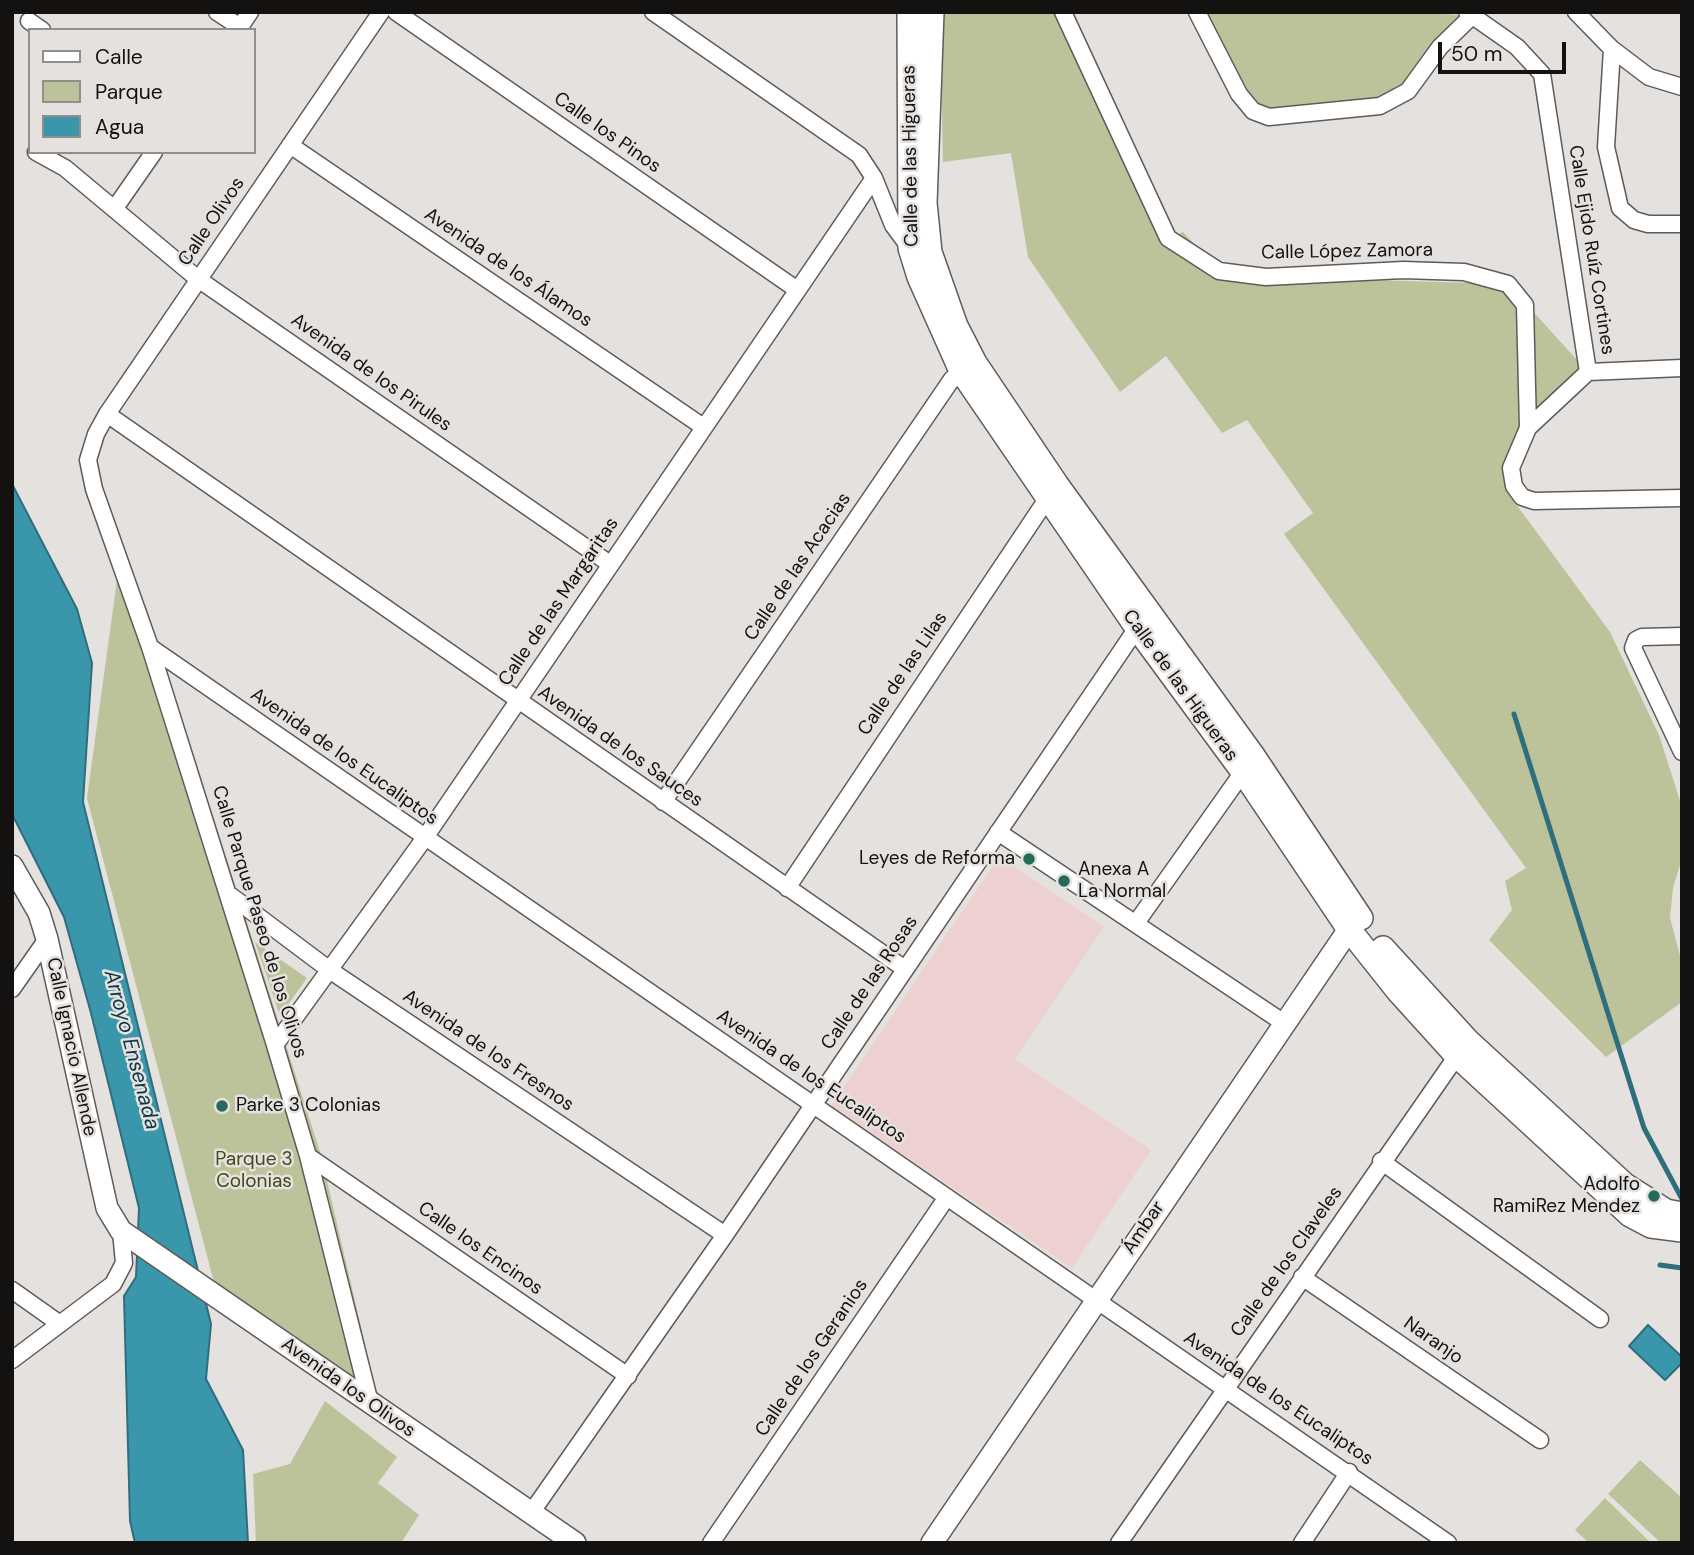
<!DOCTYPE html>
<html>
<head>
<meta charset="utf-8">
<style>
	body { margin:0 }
	#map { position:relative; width:1694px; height:1555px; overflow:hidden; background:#e5e1df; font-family:"DM Sans",sans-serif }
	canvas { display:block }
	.frame { position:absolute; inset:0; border:14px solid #131211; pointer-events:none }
	.legend { position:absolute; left:28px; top:28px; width:228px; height:126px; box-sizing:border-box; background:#e5e1df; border:2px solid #918e8d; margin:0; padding:9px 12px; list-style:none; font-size:21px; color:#131211 }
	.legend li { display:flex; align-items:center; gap:14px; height:35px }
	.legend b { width:35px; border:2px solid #918e8d }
	.scale { position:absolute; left:1438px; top:42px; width:128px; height:32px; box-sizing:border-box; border:4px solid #131211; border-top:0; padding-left:9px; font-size:21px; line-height:24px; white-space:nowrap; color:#131211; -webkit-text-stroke:5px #e5e1df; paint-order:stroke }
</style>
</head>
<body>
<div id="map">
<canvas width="1694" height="1555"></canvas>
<div class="frame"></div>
<ul class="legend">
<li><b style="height:9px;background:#fff"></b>Calle</li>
<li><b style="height:19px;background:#bcc29a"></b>Parque</li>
<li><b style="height:19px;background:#3a96ab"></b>Agua</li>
</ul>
<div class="scale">50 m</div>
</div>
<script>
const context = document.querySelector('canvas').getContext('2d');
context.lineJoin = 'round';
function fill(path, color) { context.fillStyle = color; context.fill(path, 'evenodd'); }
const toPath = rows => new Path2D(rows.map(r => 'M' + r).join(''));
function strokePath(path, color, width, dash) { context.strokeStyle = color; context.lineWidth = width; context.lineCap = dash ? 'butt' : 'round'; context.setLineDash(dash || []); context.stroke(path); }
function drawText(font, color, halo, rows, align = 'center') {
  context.font = font + ' "DM Sans",sans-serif'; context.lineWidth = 5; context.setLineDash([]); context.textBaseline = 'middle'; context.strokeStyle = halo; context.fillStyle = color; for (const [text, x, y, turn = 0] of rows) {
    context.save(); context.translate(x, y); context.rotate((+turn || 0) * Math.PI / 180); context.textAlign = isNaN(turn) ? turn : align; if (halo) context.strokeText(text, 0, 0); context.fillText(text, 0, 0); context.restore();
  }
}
const education = toPath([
	[999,857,1104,927,1015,1059,1151,1150,1072,1268,831,1106]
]);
const green = toPath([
	[940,12,1063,12,1169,238,1183,232,1219,270,1266,277,1508,284,1588,372,1528,428,1505,489,1610,632,1659,735,1682,807,1682,858,1673,888,1670,918,1682,963,1682,1002,1606,1057,1489,940,1512,910,1505,881,1526,868,1284,534,1313,513,1247,420,1222,433,1166,356,1120,392,1028,257,1011,153,943,162],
	[1197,12,1416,12,1472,16,1408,91,1380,106,1253,111],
	[121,551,159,646,321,1155,376,1391,216,1290,87,798],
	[255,942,307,978,280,1016,268,980],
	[325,1401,397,1457,378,1483,419,1515,401,1543,256,1543,253,1474,290,1464],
	[1640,1460,1682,1498,1682,1543,1661,1543,1608,1494],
	[1605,1498,1651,1543,1589,1543,1575,1530]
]);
const water = toPath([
	[12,484,77,609,92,663,83,802,211,1324,206,1379,243,1450,248,1543,135,1543,130,1521,124,1296,136,1277,139,1208,91,1013,64,917,12,814,12,484],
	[1648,1325,1682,1357,1682,1363,1665,1380,1629,1346,1648,1325]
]);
const stream = toPath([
	[1514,714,1644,1128,1682,1199],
	[1660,1265,1682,1268]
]);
const street = toPath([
	[217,12,240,27],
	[396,12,796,289],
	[653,12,859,155,874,178,893,225,910,248],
	[1063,12,1168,238,1219,271,1266,277,1403,270,1464,272,1508,284,1525,305,1528,428],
	[1197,12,1239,94,1253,111,1269,117,1380,106,1408,91,1440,47,1472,16],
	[1467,12,1517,47,1542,74,1588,372],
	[1576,12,1612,49,1649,77,1682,87],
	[29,21,42,30],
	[238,30,250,12],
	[1612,49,1606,147,1620,208,1634,220,1648,224,1682,224],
	[290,145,702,426],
	[36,152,65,168,198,279,610,564],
	[115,208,154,152],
	[1588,372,1528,428,1511,468,1514,486,1522,497,1534,501,1682,498],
	[1588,372,1682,368],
	[107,414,905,969],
	[1682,636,1642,637,1636,640,1633,648,1682,752],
	[150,647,1448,1543],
	[663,802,952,379,968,366],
	[998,832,1284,1023],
	[787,888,1053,490],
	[231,896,331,971,725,1235],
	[1136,923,1248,765],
	[12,989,47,939],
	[275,1045,424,839,874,178],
	[308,1156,628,1376],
	[1381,1161,1600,1319],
	[1302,1277,1540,1440],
	[12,1290,60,1324],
	[12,1360,113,1284,124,1263,121,1231],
	[370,1403,308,1156,275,1045,150,647,94,489,88,460,96,434,107,414,381,12],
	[531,1513,725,1235,1141,622],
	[711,1543,947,1197],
	[1119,1543,1463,1047],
	[1302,1543,1349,1472]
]);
const secondary = toPath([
	[12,866,39,913,47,939,107,1208,121,1231,575,1543],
	[932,1543,1358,916]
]);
const primary = toPath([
	[909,12,910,248,919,277,961,371,1137,628,1243,772,1348,928,1398,991,1456,1055,1630,1215,1651,1226,1682,1230],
	[932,12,925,203,930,252,956,326,975,363,1057,485,1254,757,1361,918],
	[1383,948,1468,1041,1625,1185,1666,1211,1682,1214]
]);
const markers = [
	[1029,859,7,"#266a5b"],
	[1064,881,7,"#266a5b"],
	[222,1106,7,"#266a5b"],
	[1654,1196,7,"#266a5b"]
];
const streetNames = [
	["Calle los Pinos",607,133,35],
	["Calle de las Higueras",911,156,-91],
	["Calle Olivos",212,222,-56],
	["Calle Ejido Ruíz Cortines",1591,250,81],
	["Calle López Zamora",1347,252,-1],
	["Avenida de los Álamos",508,268,34],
	["Avenida de los Pirules",371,373,35],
	["Calle de las Acacias",798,567,-56],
	["Calle de las Margaritas",559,602,-56],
	["Calle de las Lilas",903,674,-56],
	["Calle de las Higueras",1180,686,54],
	["Avenida de los Sauces",620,747,35],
	["Avenida de los Eucaliptos",344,757,35],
	["Calle Parque Paseo de los Olivos",259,922,73],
	["Calle de las Rosas",870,983,-56],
	["Calle Ignacio Allende",71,1047,78],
	["Avenida de los Fresnos",488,1051,34],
	["Avenida de los Eucaliptos",811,1077,34],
	["Ámbar",1144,1228,-56],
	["Calle los Encinos",480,1249,35],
	["Calle de los Claveles",1287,1262,-55],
	["Naranjo",1433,1341,35],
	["Calle de los Geranios",812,1358,-56],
	["Avenida los Olivos",348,1388,35],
	["Avenida de los Eucaliptos",1278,1399,34]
];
const poiNames = [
	["Leyes de Reforma",1015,859],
	["Anexa A",1078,870,"left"],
	["La Normal",1078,892,"left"],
	["Parke 3 Colonias",236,1106,"left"],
	["Adolfo",1640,1185],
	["RamiRez Mendez",1640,1207]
];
const parkNames = [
	["Parque 3",254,1160],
	["Colonias",254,1182]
];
const waterNames = [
	["Arroyo Ensenada",131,1050,75]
];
fill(education, '#ecd1d0');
fill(green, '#bcc29a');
fill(water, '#3a96ab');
strokePath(water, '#2e6e7d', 2);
strokePath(stream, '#2e6e7d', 5);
strokePath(street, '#5e5b59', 19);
strokePath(secondary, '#5e5b59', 24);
strokePath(primary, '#5e5b59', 26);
strokePath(street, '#fff', 16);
strokePath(secondary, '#fff', 21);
strokePath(primary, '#fff', 23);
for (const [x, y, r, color] of markers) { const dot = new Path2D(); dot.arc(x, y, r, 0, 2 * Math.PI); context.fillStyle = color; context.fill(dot); strokePath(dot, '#e5e1df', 2.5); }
drawText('19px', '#131211', '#e5e1df', streetNames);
drawText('19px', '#131211', '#e5e1df', poiNames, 'right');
drawText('19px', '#434916', '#e5e1df', parkNames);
drawText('italic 21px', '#0b3740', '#e5e1df', waterNames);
</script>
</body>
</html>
